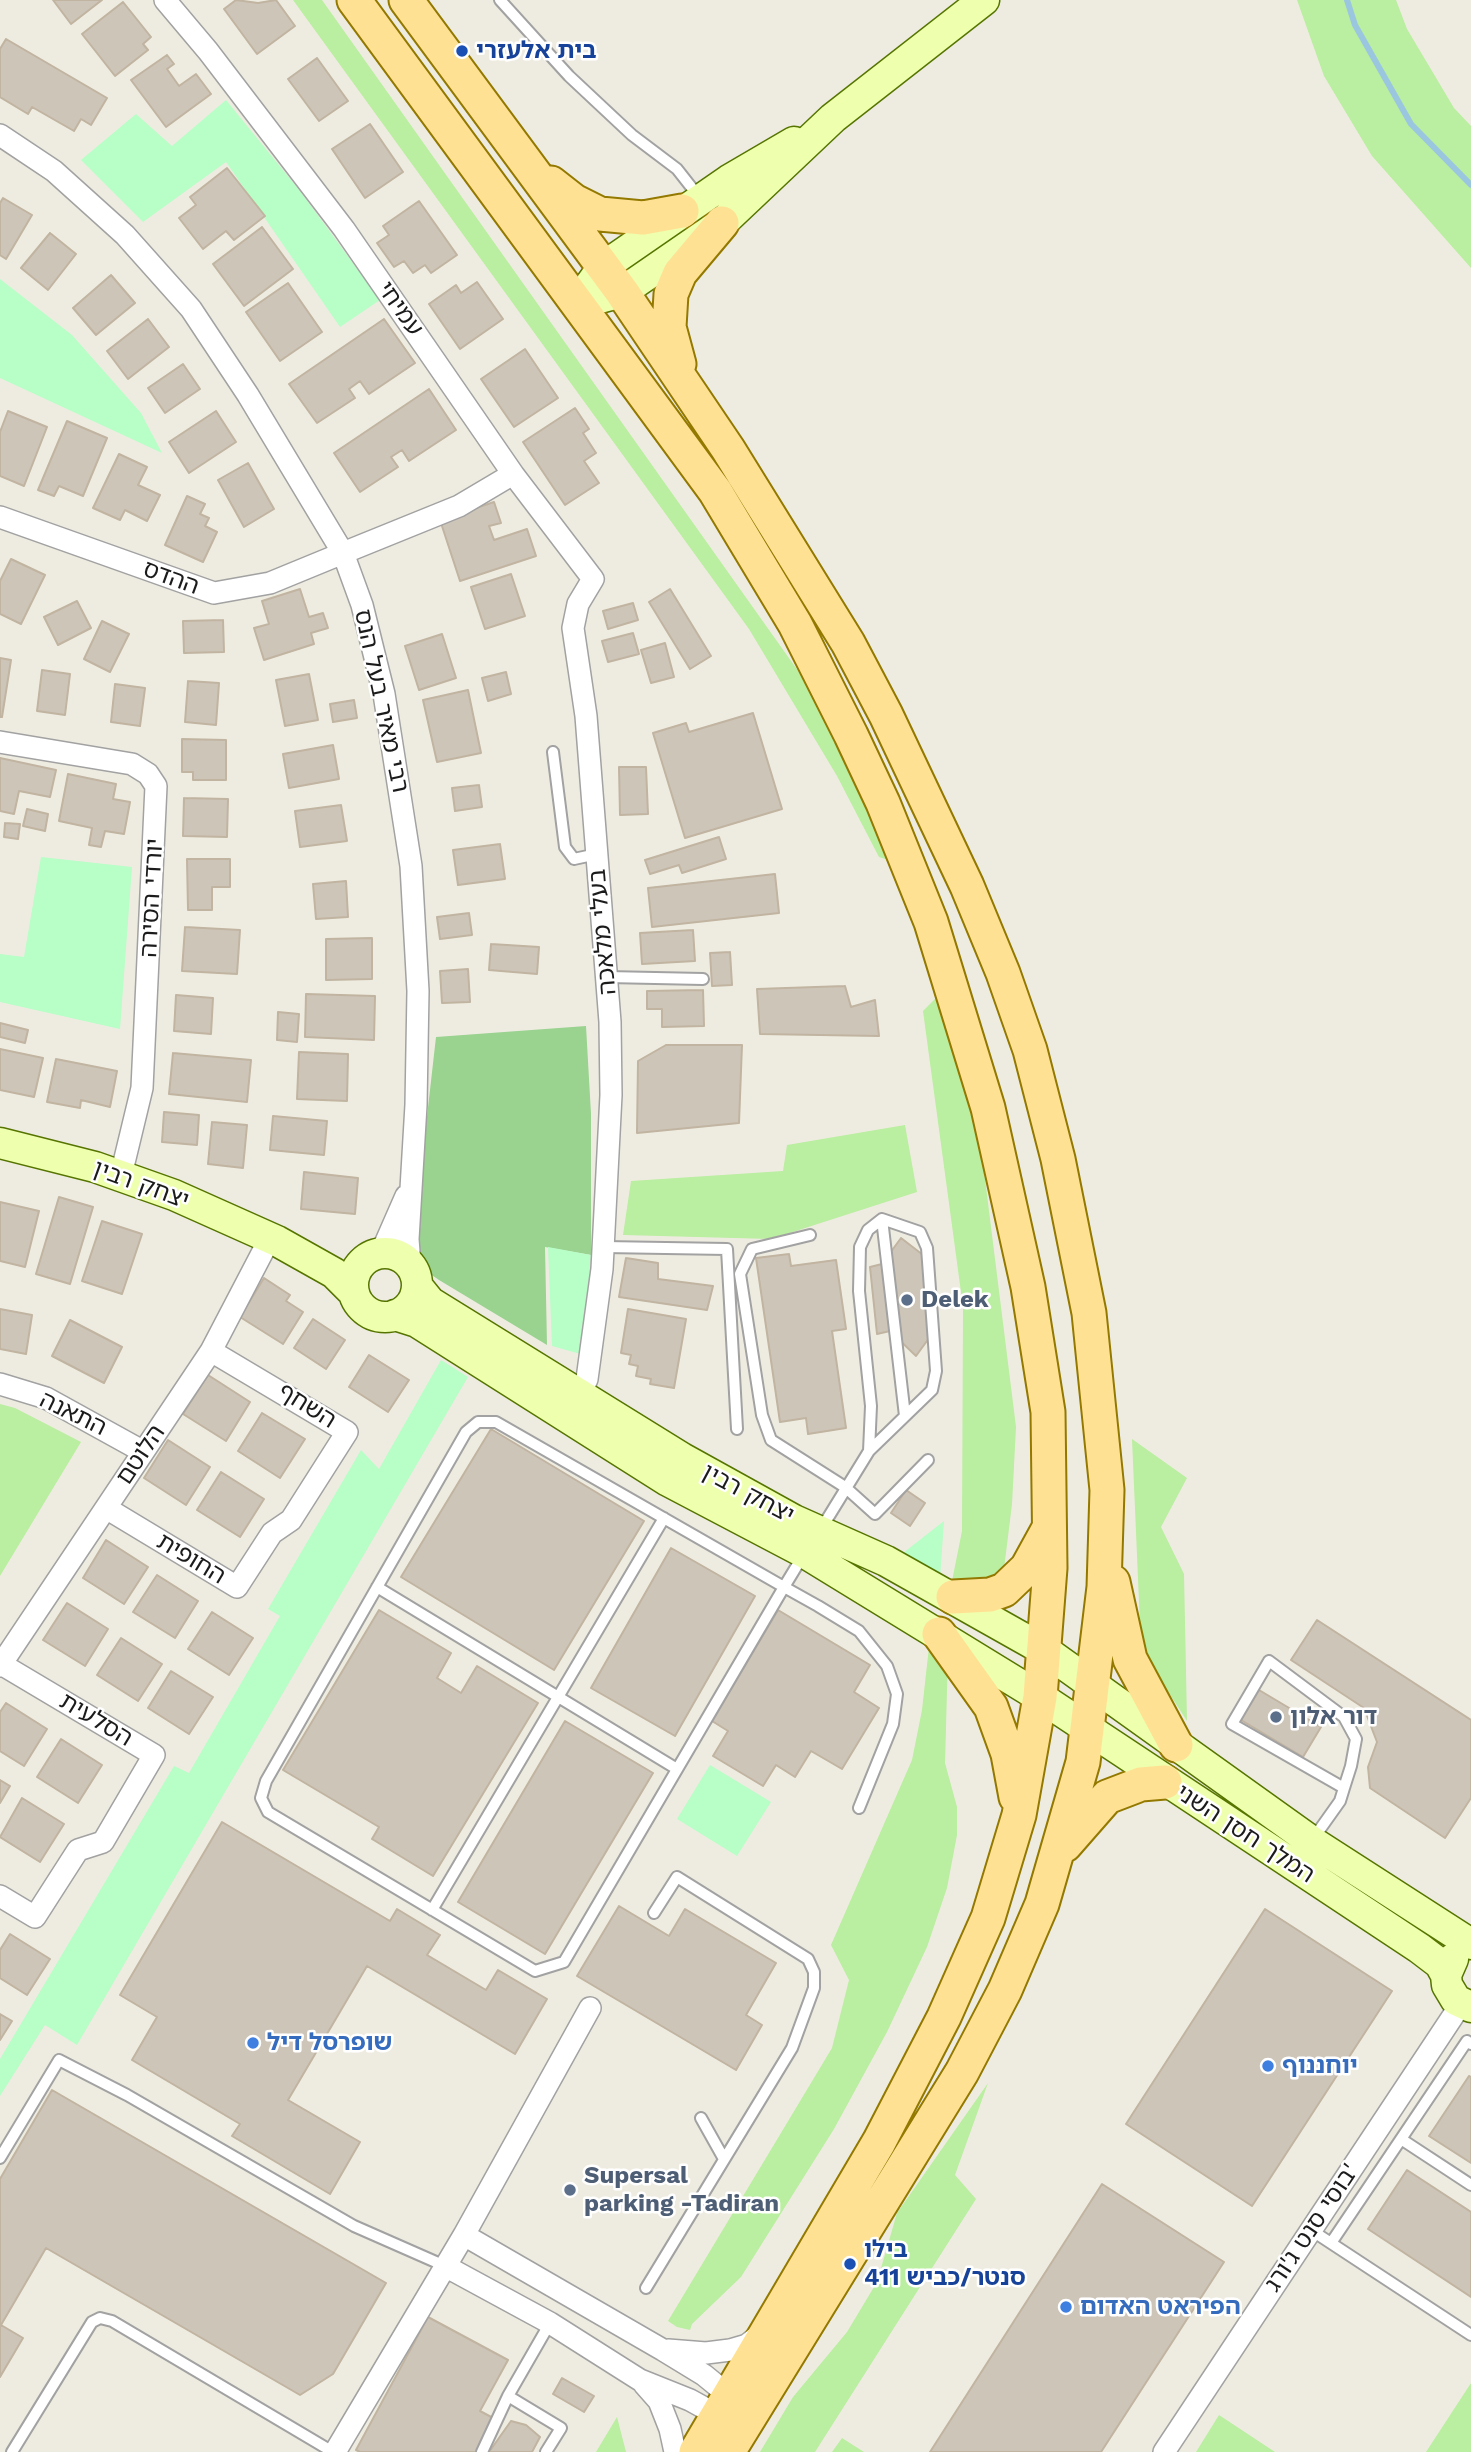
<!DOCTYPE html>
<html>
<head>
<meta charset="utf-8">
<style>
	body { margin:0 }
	canvas { display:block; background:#eeece0 }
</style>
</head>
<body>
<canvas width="1471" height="2452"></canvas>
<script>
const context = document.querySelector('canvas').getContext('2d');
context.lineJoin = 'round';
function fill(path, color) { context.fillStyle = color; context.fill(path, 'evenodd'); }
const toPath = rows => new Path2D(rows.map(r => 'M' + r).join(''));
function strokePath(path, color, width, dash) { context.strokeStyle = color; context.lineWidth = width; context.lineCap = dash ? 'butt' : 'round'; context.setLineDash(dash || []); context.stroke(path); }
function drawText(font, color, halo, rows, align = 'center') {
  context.font = font + ' "Work Sans","Noto Sans Hebrew",sans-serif'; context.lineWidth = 5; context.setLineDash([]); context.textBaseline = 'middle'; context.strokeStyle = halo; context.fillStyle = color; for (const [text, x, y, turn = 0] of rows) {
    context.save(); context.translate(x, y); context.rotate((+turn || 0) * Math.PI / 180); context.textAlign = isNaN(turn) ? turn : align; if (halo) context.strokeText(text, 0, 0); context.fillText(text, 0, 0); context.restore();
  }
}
const grass = toPath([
	[293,0,322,0,796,668,840,735,901,864,879,857,837,776,749,629],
	[1297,0,1396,0,1407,29,1454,108,1471,126,1471,268,1372,156,1324,76],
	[943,991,983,1163,1016,1427,1012,1504,1003,1577,981,1587,952,1581,962,1531,963,1307,923,1011],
	[905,1125,917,1192,771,1239,623,1235,631,1181,783,1171,787,1145],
	[0,1404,15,1408,81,1442,0,1576],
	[1132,1439,1187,1478,1161,1527,1184,1574,1187,1721,1149,1662,1140,1625],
	[929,1647,948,1654,945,1763,957,1807,957,1835,947,1888,927,1947,887,2032,834,2129,741,2277,692,2324,690,2330,677,2327,668,2321,832,2048,849,1980,831,1945,912,1760,922,1710],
	[988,2083,955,2175,976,2199,815,2452,760,2452,793,2397,847,2332,877,2282,897,2213],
	[1471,2383,1471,2452,1426,2452],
	[1219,2415,1275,2452,1196,2452],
	[617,2417,626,2452,596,2452],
	[842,2438,864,2452,832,2452]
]);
const forest = toPath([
	[586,1026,591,1114,591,1255,545,1247,547,1345,439,1280,423,1269,412,1249,436,1037]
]);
const park = toPath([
	[226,100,300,191,380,300,340,327,226,162,143,222,81,160,136,114,172,146],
	[0,279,72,335,141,413,162,453,0,378],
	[41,857,132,867,120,1029,0,1002,0,954,24,957],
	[548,1247,591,1255,584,1355,552,1346],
	[441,1360,468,1377,77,2045,45,2025,0,2096,0,2059,174,1766,189,1773,280,1616,268,1609,361,1450,379,1469],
	[944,1521,940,1579,898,1557],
	[710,1765,771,1802,737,1856,677,1819]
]);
const stream = toPath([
	[1347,0,1355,25,1411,124,1471,185]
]);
const building = toPath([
	[53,0,102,0,71,24,53,0],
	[236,0,258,3,276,0,295,26,257,54,224,9,236,0],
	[123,2,151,37,143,44,148,50,115,76,82,34,123,2],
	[6,39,107,98,91,125,81,119,74,131,32,107,28,114,0,97,0,49,6,39],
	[167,55,174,64,167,69,179,86,196,74,211,94,166,127,131,80,167,55],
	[317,58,348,101,319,121,288,79,317,58],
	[370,124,403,172,365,198,332,149,370,124],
	[227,168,265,216,234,240,226,231,203,249,179,218,196,205,190,197,227,168],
	[3,198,32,215,6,259,0,255,0,203,3,198],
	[419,201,457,255,431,273,425,265,413,273,404,261,394,267,377,243,389,235,383,226,419,201],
	[262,227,293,269,244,306,213,264,262,227],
	[50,233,76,254,48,290,21,268,50,233],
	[111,275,135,303,96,335,73,308,111,275],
	[477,282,503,319,460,349,429,304,456,285,461,293,477,282],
	[288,283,322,332,280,361,246,312,288,283],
	[148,319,169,347,128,379,107,351,148,319],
	[384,319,415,363,369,394,360,381,349,389,355,398,317,423,289,384,384,319],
	[525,349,558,398,514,427,481,379,525,349],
	[183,364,200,389,165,413,148,388,183,364],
	[429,389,456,430,409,461,402,450,391,457,398,467,360,492,334,453,429,389],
	[575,408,589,429,583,433,596,453,584,461,599,483,565,505,523,442,575,408],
	[8,411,47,427,24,486,0,476,0,432,8,411],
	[216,411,236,442,189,473,169,442,216,411],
	[67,421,107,438,83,496,59,486,54,496,38,490,67,421],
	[119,454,147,467,138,485,160,495,147,521,125,510,120,520,93,508,119,454],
	[248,463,274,509,244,527,218,480,248,463],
	[187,496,205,504,200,514,209,518,205,526,217,532,203,562,165,545,187,496],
	[494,502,501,523,489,526,494,540,527,529,536,556,460,581,440,520,494,502],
	[11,559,45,575,21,624,0,614,0,581,11,559],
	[511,574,525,616,485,629,471,587,511,574],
	[300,589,309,617,323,613,328,628,311,633,314,644,264,660,254,628,269,624,262,601,300,589],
	[670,589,711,656,690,669,649,602,670,589],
	[77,601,91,628,58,645,44,617,77,601],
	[633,603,638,620,608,629,603,611,633,603],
	[223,620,224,652,184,653,183,621,223,620],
	[102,621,129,634,110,672,84,659,102,621],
	[633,633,639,654,608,662,602,641,633,633],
	[442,634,456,678,419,690,405,646,442,634],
	[665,643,674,677,651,683,641,650,665,643],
	[0,658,11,660,2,717,0,717,0,658],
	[42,670,70,674,65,715,37,711,42,670],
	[506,672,511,694,488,701,482,678,506,672],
	[309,674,318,720,285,726,276,680,309,674],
	[188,681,219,683,216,725,185,722,188,681],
	[115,684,145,688,140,726,111,722,115,684],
	[468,690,481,753,437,762,423,700,468,690],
	[354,700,357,718,333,722,330,704,354,700],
	[753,713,782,809,685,838,653,733,686,723,689,732,753,713],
	[182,739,226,740,226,780,193,780,193,772,182,772,182,739],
	[333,745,339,779,289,788,283,754,333,745],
	[0,758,56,770,50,797,19,791,14,814,0,811,0,758],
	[619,767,646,767,648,814,620,815,619,767],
	[68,774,116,784,113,799,130,802,124,834,105,831,101,847,89,845,92,828,59,821,68,774],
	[479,785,482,807,455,811,452,788,479,785],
	[184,798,228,799,227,837,183,836,184,798],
	[341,805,347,841,300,847,295,811,341,805],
	[27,809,48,814,45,831,23,826,27,809],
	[5,823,20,824,18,839,4,837,5,823],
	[719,837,726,859,682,873,679,865,650,874,645,860,719,837],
	[500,844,505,879,458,885,453,850,500,844],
	[187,859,230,859,230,887,212,887,212,910,188,910,187,859],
	[775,874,779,913,652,927,648,888,775,874],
	[346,881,348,917,316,919,313,884,346,881],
	[469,913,472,935,440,939,437,917,469,913],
	[185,927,240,930,237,974,182,971,185,927],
	[693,930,695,961,642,964,640,933,693,930],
	[372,938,372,979,326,980,326,939,372,938],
	[491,944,539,947,537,974,489,970,491,944],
	[730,952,732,985,712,986,710,953,730,952],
	[468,969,470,1002,442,1003,440,971,468,969],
	[845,986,851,1007,875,1000,879,1036,760,1034,757,989,845,986],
	[703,990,704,1026,662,1027,662,1009,647,1009,647,991,703,990],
	[306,994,375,996,374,1040,305,1037,306,994],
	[176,995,213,998,211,1034,174,1031,176,995],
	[278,1012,299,1014,297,1042,277,1040,278,1012],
	[0,1023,28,1030,25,1043,0,1037,0,1023],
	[666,1045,742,1045,739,1123,637,1133,638,1061,666,1045],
	[0,1049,43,1058,34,1097,0,1090,0,1049],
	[299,1052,348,1054,347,1101,297,1099,299,1052],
	[173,1053,251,1060,247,1102,169,1094,173,1053],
	[56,1059,117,1071,110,1107,81,1100,80,1108,47,1102,56,1059],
	[164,1112,199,1115,197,1145,162,1142,164,1112],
	[273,1116,327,1121,324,1155,270,1150,273,1116],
	[212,1122,247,1125,243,1168,208,1164,212,1122],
	[304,1172,358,1178,355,1214,301,1209,304,1172],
	[59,1197,93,1207,70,1284,36,1274,59,1197],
	[0,1202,39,1211,25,1267,0,1261,0,1202],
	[102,1221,142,1234,122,1294,82,1281,102,1221],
	[901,1238,923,1255,932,1334,916,1356,890,1331,877,1334,870,1267,882,1264,901,1238],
	[789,1254,791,1266,836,1260,846,1329,832,1331,846,1428,808,1434,806,1418,780,1422,756,1258,789,1254],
	[626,1258,658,1263,658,1279,713,1286,707,1310,619,1297,626,1258],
	[264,1278,290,1295,286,1301,303,1312,283,1344,240,1317,264,1278],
	[0,1309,32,1315,26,1354,0,1349,0,1309],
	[628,1309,686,1319,674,1388,650,1384,651,1379,636,1376,638,1366,629,1364,631,1355,621,1353,628,1309],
	[313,1319,345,1340,326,1369,294,1348,313,1319],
	[70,1320,122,1347,104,1383,52,1356,70,1320],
	[369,1355,409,1380,388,1412,349,1387,369,1355],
	[208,1375,250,1402,226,1441,183,1414,208,1375],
	[262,1413,305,1439,280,1478,238,1451,262,1413],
	[491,1429,644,1521,554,1670,401,1577,491,1429],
	[168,1440,210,1467,186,1505,144,1478,168,1440],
	[221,1472,264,1499,240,1537,197,1510,221,1472],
	[906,1490,925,1503,910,1526,891,1513,906,1490],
	[106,1540,148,1567,124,1604,83,1578,106,1540],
	[671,1548,755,1596,675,1736,591,1688,671,1548],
	[157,1575,198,1601,175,1638,133,1612,157,1575],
	[67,1603,108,1629,85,1666,43,1640,67,1603],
	[379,1610,451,1653,437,1678,461,1693,477,1666,538,1703,433,1876,372,1839,379,1827,283,1770,379,1610],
	[778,1610,870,1665,854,1692,879,1708,842,1769,811,1751,795,1777,776,1765,763,1786,713,1756,728,1731,712,1721,778,1610],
	[212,1612,253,1638,229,1675,188,1649,212,1612],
	[1317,1620,1471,1720,1471,1798,1445,1838,1370,1788,1368,1767,1377,1742,1364,1708,1291,1660,1317,1620],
	[121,1638,162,1664,138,1701,97,1675,121,1638],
	[171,1671,213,1697,189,1734,148,1708,171,1671],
	[1259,1690,1321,1727,1303,1757,1241,1720,1259,1690],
	[6,1703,47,1729,24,1766,0,1751,0,1712,6,1703],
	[565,1721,653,1773,545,1954,458,1902,565,1721],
	[61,1739,102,1765,78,1803,37,1777,61,1739],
	[0,1780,10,1786,0,1803,0,1780],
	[22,1798,64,1824,40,1862,0,1837,22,1798],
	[222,1822,390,1921,397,1909,440,1935,427,1955,486,1990,498,1970,547,1999,515,2054,367,1966,288,2100,360,2142,330,2194,232,2136,240,2124,132,2060,157,2017,120,1995,222,1822],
	[619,1906,669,1936,685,1909,776,1963,746,2015,762,2025,736,2070,577,1976,619,1906],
	[1265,1909,1392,1991,1252,2206,1126,2124,1265,1909],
	[10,1934,50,1959,27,1995,0,1978,0,1950,10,1934],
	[0,2014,12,2021,0,2040,0,2014],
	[1469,2076,1471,2077,1471,2163,1429,2136,1469,2076],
	[52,2090,386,2283,333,2374,300,2395,46,2248,1,2325,23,2338,0,2377,0,2179,52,2090],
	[1407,2170,1471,2212,1471,2297,1368,2229,1407,2170],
	[1102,2184,1224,2262,1101,2452,930,2452,1102,2184],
	[428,2317,508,2360,480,2411,495,2419,477,2452,360,2452,356,2450,428,2317],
	[562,2378,594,2396,584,2412,553,2394,562,2378],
	[511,2421,526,2425,540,2437,532,2452,489,2452,511,2421]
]);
const lane = toPath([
	[500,0,569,76,632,135,677,169,699,197],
	[553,752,565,847,574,859,597,854],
	[607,977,703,979],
	[882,1219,905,1416],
	[810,1235,752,1249,740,1274,762,1415,771,1440,845,1487,875,1514,928,1460],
	[604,1247,727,1249,737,1429],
	[821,1529,869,1451,932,1390,936,1371,927,1248,920,1232,882,1219,868,1230,860,1247,859,1291,871,1406,869,1451],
	[804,1554,784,1587,564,1962,535,1971,268,1812,261,1798,266,1781,466,1432,478,1422,496,1422,784,1587,818,1606,859,1631,887,1666,897,1694,893,1724,859,1808],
	[377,1587,677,1769],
	[1313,1839,1340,1801,1344,1788,1351,1766,1356,1739,1344,1717,1269,1661,1232,1724,1344,1788],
	[432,1910,664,1518],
	[701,2118,724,2159],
	[1401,2139,1471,2185],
	[0,2158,59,2060,127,2095,354,2226,445,2266],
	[1311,2230,1471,2335],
	[1331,2243,1467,2041,1471,2044],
	[646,2288,792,2048,814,1988,814,1972,808,1959,677,1877,654,1913],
	[508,2396,561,2428,546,2452],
	[12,2452,92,2322,100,2318,112,2321,333,2452],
	[482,2452,508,2396,550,2323]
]);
const street = toPath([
	[0,135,54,171,125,235,191,309,248,395,343,553,362,605,384,694,411,866,418,991,416,1105,408,1239,410,1265],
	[513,474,593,579,578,604,573,628,586,716,610,1022,611,1095,602,1269,587,1379,575,1407],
	[0,517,214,593,270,583,343,553,459,506,513,474,344,229,208,51,165,0],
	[0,742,132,764,148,774,156,786,142,1088,121,1175],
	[381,1253,406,1196],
	[0,1384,46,1398,142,1451],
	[106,1508,237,1587,272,1533,291,1520,347,1432,211,1351],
	[0,1666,211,1351,270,1238],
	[0,1896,35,1917,78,1850,103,1842,154,1755,1,1664],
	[464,2235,663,2350,704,2375,737,2402],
	[445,2266,550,2323,640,2380,690,2400,719,2416,729,2417],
	[668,2350,706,2353,730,2350,747,2345,763,2332],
	[644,2384,659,2401,670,2429,675,2452],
	[335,2452,464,2235,590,2008],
	[1164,2452,1461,2004]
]);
const secondary = toPath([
	[590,285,603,267,729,180,794,142],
	[577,304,622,292,722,223,833,118,984,0],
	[0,1143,95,1167,174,1195,277,1241,334,1273,353,1292],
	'353 1285a32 32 0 1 1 64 0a32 32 0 1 1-64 0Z',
	[417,1286,430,1302,682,1458,794,1520,886,1561,1044,1650,1311,1841,1471,1944],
	[395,1315,417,1322,668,1481,805,1553,1040,1697,1419,1948,1440,1964,1446,1975],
	[1453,1959,1446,1975,1447,1985,1456,2000,1471,2007]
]);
const primary = toPath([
	[354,0,715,491,795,624,851,735,883,803,931,922,988,1108,1028,1287,1048,1412,1050,1568,1040,1697,1019,1815,988,1918,944,2017,879,2142,696,2452],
	[406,0,622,292,728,449,848,643,886,715,967,886,1003,973,1030,1050,1058,1159,1089,1313,1107,1490,1104,1587,1083,1762,1042,1904,1005,1990,962,2072,728,2452],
	[551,183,574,201,600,214,643,218,682,211],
	[679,364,669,327,671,294,680,273,722,223],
	[1113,1582,1130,1659,1176,1745],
	[953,1597,990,1595,1004,1590,1027,1568,1049,1528],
	[939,1634,991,1707,1008,1754,1016,1797],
	[1065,1845,1107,1797,1141,1784,1165,1782]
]);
const markers = [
	[462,51,7,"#1a4fb4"],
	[907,1300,7,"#5c6f8a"],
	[1276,1717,7,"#5c6f8a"],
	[253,2043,7,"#3f7fe0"],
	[1268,2066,7,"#3f7fe0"],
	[570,2190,7,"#5c6f8a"],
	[850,2264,7,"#1a4fb4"],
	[1066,2307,7,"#3f7fe0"]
];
const transitNames = [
	["בית אלעזרי",476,51],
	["בילו",864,2250],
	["סנטר/כביש 411",864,2278]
];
const streetNames = [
	["עמיחי",400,309,55],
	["ההדס",171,578,20],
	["רבי מאיר בעל הנס",381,701,78],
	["יורדי הסירה",152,898,-87],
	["בעלי מלאכה",603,932,-95],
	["יצחק רבין",141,1185,20],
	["השחף",307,1406,32],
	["התאנה",73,1414,26],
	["הלוטם",141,1455,-56],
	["יצחק רבין",748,1494,28],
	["החופית",191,1559,31],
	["הסלעית",96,1720,31],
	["המלך חסן השני",1245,1834,33],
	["בוסי סנט ג'ורג'",1312,2228,-56]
];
const serviceNames = [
	["Delek",921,1300],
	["דור אלון",1290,1717],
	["Supersal",584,2176],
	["parking -Tadiran",584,2204]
];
const shopNames = [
	["שופרסל דיל",267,2043],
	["יוחננוף",1282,2066],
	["הפיראט האדום",1080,2307]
];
fill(grass, '#baeea0');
fill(forest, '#9ad290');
fill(park, '#b7fec7');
strokePath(stream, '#9bc6e0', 6);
fill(building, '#cec5b9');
strokePath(building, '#c1b4a1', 2);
strokePath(lane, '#a2a2a2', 14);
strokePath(street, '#a2a2a2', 24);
strokePath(secondary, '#567500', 33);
strokePath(primary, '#937900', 37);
strokePath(lane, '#fff', 10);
strokePath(street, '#fff', 21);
strokePath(secondary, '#eeffad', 30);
strokePath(primary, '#ffe194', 33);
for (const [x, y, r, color] of markers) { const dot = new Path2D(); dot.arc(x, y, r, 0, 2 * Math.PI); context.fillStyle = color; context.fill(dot); strokePath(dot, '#fff', 2.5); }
drawText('bold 24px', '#164399', '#fff', transitNames, 'left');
drawText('24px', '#1b1b1b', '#fff', streetNames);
drawText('bold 24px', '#4e5e75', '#fff', serviceNames, 'left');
drawText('bold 24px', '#366cbe', '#fff', shopNames, 'left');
</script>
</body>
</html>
